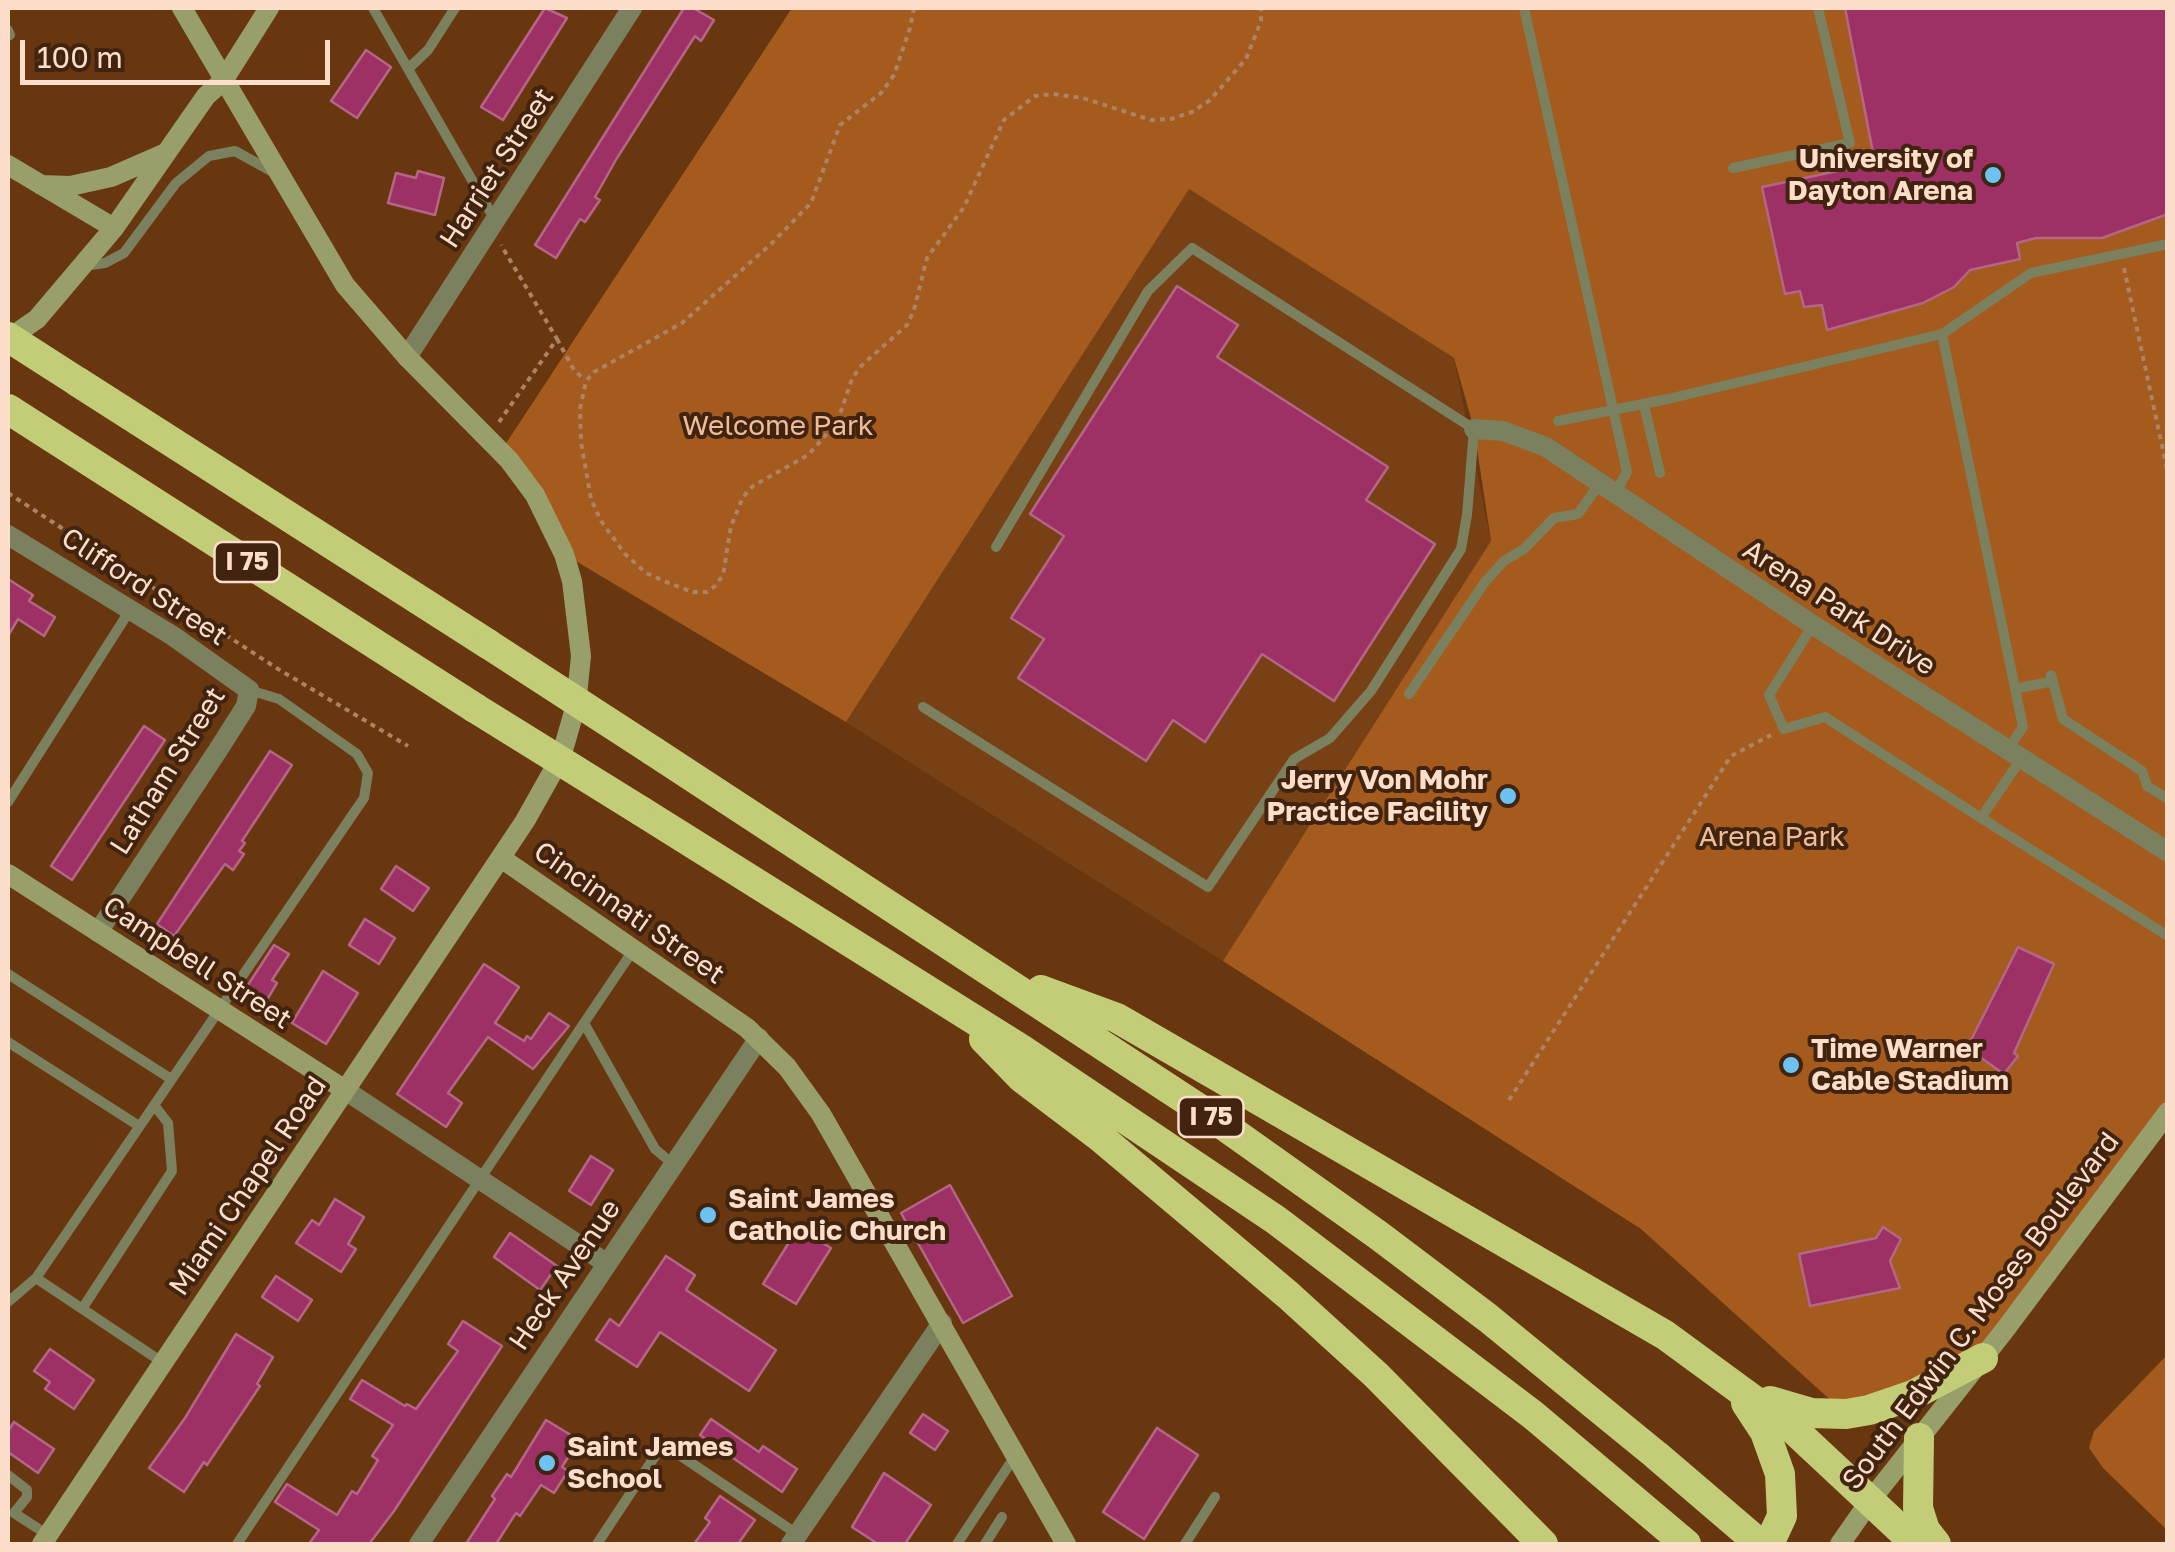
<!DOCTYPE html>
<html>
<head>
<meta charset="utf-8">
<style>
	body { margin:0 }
	#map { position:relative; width:2175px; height:1552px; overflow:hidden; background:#69370f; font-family:"Golos Text",sans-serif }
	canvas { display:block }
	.frame { position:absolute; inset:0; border:10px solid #fddeca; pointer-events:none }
	.scale { position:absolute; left:20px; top:40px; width:310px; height:45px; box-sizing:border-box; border:5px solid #fddeca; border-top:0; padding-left:12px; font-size:30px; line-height:35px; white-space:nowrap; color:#fddeca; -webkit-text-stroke:8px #41240f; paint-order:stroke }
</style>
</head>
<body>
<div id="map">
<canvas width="2175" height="1552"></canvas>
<div class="frame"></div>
<div class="scale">100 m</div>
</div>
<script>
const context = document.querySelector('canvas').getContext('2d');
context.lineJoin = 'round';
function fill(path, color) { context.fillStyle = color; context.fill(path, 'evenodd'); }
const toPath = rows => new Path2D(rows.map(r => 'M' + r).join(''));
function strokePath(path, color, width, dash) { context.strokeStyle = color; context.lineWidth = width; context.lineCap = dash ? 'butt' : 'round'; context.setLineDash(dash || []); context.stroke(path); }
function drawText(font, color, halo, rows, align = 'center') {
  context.font = font + ' "Golos Text",sans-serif'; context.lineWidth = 8; context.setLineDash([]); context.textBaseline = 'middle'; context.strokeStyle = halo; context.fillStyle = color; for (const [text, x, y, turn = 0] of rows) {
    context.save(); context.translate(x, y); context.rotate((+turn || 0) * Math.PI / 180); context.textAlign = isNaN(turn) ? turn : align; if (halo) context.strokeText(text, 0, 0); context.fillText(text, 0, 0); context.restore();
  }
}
const built = toPath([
	[1189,189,1454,358,1491,542,1223,961,846,722]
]);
const green = toPath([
	[792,8,2167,8,2167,1112,1983,1358,1846,1414,1641,1229,1223,961,1491,541,1474,429,1454,358,1189,189,846,722,564,554,501,451],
	[2167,1355,2167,1530,2103,1468,2089,1448,2094,1431]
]);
const building = toPath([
	[545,8,567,18,503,120,481,107,545,8],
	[684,8,693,8,714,20,701,41,695,36,617,158,595,197,600,200,585,222,580,219,556,258,535,245,684,8],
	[1845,8,2168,8,2168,214,2102,238,2036,238,2017,243,2020,259,1970,270,1954,287,1923,303,1827,330,1822,305,1804,307,1800,291,1785,294,1762,187,1875,163,1845,8],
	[366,50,391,67,357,118,331,101,366,50],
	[418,171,444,178,435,215,388,203,396,173,416,178,418,171],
	[1177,286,1238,325,1217,357,1388,467,1366,500,1435,544,1334,701,1262,654,1205,742,1173,720,1146,761,1018,678,1044,639,1011,618,1064,536,1030,514,1177,286],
	[8,579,33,595,29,601,55,617,44,636,18,619,8,636,8,579],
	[144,726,165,740,72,880,51,866,144,726],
	[270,751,292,765,242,841,245,843,239,851,244,854,233,870,225,864,174,936,157,924,270,751],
	[396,866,429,888,413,911,381,889,396,866],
	[365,919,395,938,379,964,349,945,365,919],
	[274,945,289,954,272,980,277,983,265,1003,244,991,274,945],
	[2018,947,2054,964,2014,1053,2018,1056,2004,1074,1967,1048,2018,947],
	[484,964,519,987,495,1023,524,1041,527,1036,531,1039,549,1013,569,1026,533,1069,488,1037,448,1093,462,1103,446,1127,397,1094,484,964],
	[323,971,358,993,326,1044,292,1023,323,971],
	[591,1156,613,1170,591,1205,569,1191,591,1156],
	[950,1185,1012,1296,963,1323,901,1213,950,1185],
	[335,1199,364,1217,348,1244,356,1249,341,1272,296,1243,312,1220,319,1225,335,1199],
	[1883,1227,1901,1239,1890,1261,1900,1288,1810,1306,1799,1254,1876,1238,1883,1227],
	[798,1228,831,1248,796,1304,763,1284,798,1228],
	[510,1233,557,1266,540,1290,494,1257,510,1233],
	[666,1256,695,1275,686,1290,776,1350,749,1391,660,1332,637,1367,596,1340,610,1319,619,1326,666,1256],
	[276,1276,312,1300,298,1321,262,1297,276,1276],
	[463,1321,502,1346,394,1511,369,1544,309,1544,319,1530,275,1502,287,1484,337,1515,352,1491,357,1494,378,1460,372,1456,393,1425,350,1399,362,1380,405,1406,407,1404,416,1409,458,1351,448,1344,463,1321],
	[236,1334,273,1357,257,1384,260,1386,207,1465,204,1462,184,1492,149,1468,185,1418,236,1334],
	[50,1349,94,1380,74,1409,45,1389,50,1382,34,1371,50,1349],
	[923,1414,948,1431,935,1450,910,1433,923,1414],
	[711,1419,759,1452,763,1446,797,1469,782,1492,700,1435,711,1419],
	[546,1420,579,1440,562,1467,568,1471,554,1493,541,1485,520,1516,516,1513,496,1544,466,1544,495,1499,492,1496,507,1474,511,1477,546,1420],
	[14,1422,54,1449,38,1473,8,1452,8,1431,14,1422],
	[1157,1428,1198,1455,1144,1539,1103,1512,1157,1428],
	[884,1473,931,1505,905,1544,878,1544,852,1527,884,1473],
	[720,1496,755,1520,738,1544,694,1544,710,1522,705,1518,720,1496]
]);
const path = toPath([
	[914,8,910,28,894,75,881,93,840,125,811,203,771,244,682,323,594,372,586,381,580,409,581,442,591,499,601,521,625,554,646,573,671,584,693,592,707,592,715,586,723,575,731,526,743,497,753,486,808,455,825,436,841,411,852,379,861,366,907,325,914,310,927,258,964,207,1004,120,1035,96,1053,94,1083,98,1151,120,1171,119,1192,112,1210,100,1246,59,1261,21,1261,8],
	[2124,268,2168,474],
	[557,339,574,370,585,380],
	[499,422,557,339,501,245],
	[8,493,278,669,408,746],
	[1509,1100,1731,756,1771,735]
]);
const lane = toPath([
	[373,8,495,220],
	[1524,8,1627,472,1616,492],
	[8,30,10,35],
	[409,68,428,50,455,8],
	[1733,168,1850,143,1818,8],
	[84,266,105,263,124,253,176,183,209,156,235,151,273,172],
	[1942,334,2023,727,2008,749],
	[1644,405,1660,473],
	[1558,421,1668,399,1942,334,2031,273,2168,244],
	[1813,625,1769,695,1784,729,1825,717,1981,818],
	[2051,675,2063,719,2142,771,2147,786,2168,799],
	[2015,689,2053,681],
	[1409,694,1485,582,1504,561,1524,549,1554,518,1578,514,1600,483],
	[923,707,1208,887,1294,759,1330,738,1371,691,1461,549,1467,515,1474,429,1192,248,1148,291,996,547],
	[2021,759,1981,818,2168,936],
	[8,802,130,610],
	[634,949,584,1023,655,1149,673,1164],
	[8,974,171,1079],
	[8,1042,139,1126],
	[36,1278,364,798,368,773,357,754,279,699,249,690],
	[8,1302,36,1278,162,1362],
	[82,1309,172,1171,168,1123,154,1105],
	[8,1475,27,1490,27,1497,14,1513,48,1535],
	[237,1544,584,1023],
	[597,1544,663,1444,797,1534],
	[957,1544,1015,1456],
	[985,1544,1002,1517],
	[1185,1544,1215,1497]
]);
const street = toPath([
	[407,357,632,8],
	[1474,429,1503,431,1546,447,1813,625,2168,852],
	[8,535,173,636,249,690,246,706,220,747,98,932],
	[345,1090,606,1263],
	[419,1544,759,1038],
	[791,1544,942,1323]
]);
const secondary = toPath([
	[8,165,114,228],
	[41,185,70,186,111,177,166,153],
	[8,339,37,319,114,228,206,96,223,81,269,8],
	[501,858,747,1028,787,1067,821,1114,1066,1544],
	[8,874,345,1090],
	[42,1544,525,821,561,757,576,705,581,656,572,581,564,554,535,495,509,460,407,357,345,285,182,8],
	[1840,1544,1870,1501,2004,1331,2168,1112]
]);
const highway = toPath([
	[78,382,488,644],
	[8,409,475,708],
	[653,751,1209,1115,1378,1235,1488,1318,1656,1455,1760,1544],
	[641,811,1021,1049,1276,1220,1533,1415,1686,1544],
	[1041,990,1117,1018,1665,1335,1792,1428,1916,1544],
	[984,1039,1022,1078,1100,1137,1288,1295,1376,1375,1543,1544],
	[1770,1401,1811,1413,1846,1414,1869,1410,1913,1395,1983,1358],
	[1746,1403,1765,1432,1780,1474,1782,1516,1769,1544],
	[1919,1438,1918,1508,1925,1530,1936,1544]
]);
const highwayBridge = toPath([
	[8,337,78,382],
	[488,644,653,751],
	[475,708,641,811]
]);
const markers = [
	[1993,175,10,"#6cc3f2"],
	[1508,796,10,"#6cc3f2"],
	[1791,1065,10,"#6cc3f2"],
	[708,1215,10,"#6cc3f2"],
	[547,1463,10,"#6cc3f2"]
];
const shields = [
	[247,562,65],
	[1211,1117,65]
];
const shieldNames = [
	["I 75",247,562],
	["I 75",1211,1117]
];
const poiNames = [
	["University of",1973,159,"right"],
	["Dayton Arena",1973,191,"right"],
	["Jerry Von Mohr",1488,780,"right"],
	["Practice Facility",1488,812,"right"],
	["Time Warner",1811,1049],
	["Cable Stadium",1811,1081],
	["Saint James",728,1199],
	["Catholic Church",728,1231],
	["Saint James",567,1447],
	["School",567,1479]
];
const streetNames = [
	["Harriet Street",497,168,-57],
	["Clifford Street",144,587,33],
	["Arena Park Drive",1839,608,33],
	["Latham Street",168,771,-58],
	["Cincinnati Street",629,913,35],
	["Campbell Street",197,963,33],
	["Miami Chapel Road",248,1186,-56],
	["Heck Avenue",565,1275,-56],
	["South Edwin C. Moses Boulevard",1981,1311,-53]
];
const parkNames = [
	["Welcome Park",778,426],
	["Arena Park",1772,837]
];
fill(built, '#784015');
fill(green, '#a55a1e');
fill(building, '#9d3065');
strokePath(building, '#b56687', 2.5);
strokePath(path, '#ac8364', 4, [5, 5]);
strokePath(lane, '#7b805e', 10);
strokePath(street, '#7b805e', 20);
strokePath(secondary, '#989f6a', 20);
strokePath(highway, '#c3cd78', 30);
strokePath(highwayBridge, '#c3cd78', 30);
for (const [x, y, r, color] of markers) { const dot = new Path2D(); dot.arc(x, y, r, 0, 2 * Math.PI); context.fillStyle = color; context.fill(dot); strokePath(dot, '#41240f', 4); }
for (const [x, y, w] of shields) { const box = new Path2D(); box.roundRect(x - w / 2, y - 20, w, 40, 8); context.fillStyle = '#41240f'; context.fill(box); strokePath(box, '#fddeca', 2.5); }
drawText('bold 25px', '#fddeca', null, shieldNames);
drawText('bold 28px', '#fddeca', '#41240f', poiNames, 'left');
drawText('28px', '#fddeca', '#41240f', streetNames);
drawText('28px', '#eebc9b', '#41240f', parkNames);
</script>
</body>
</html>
